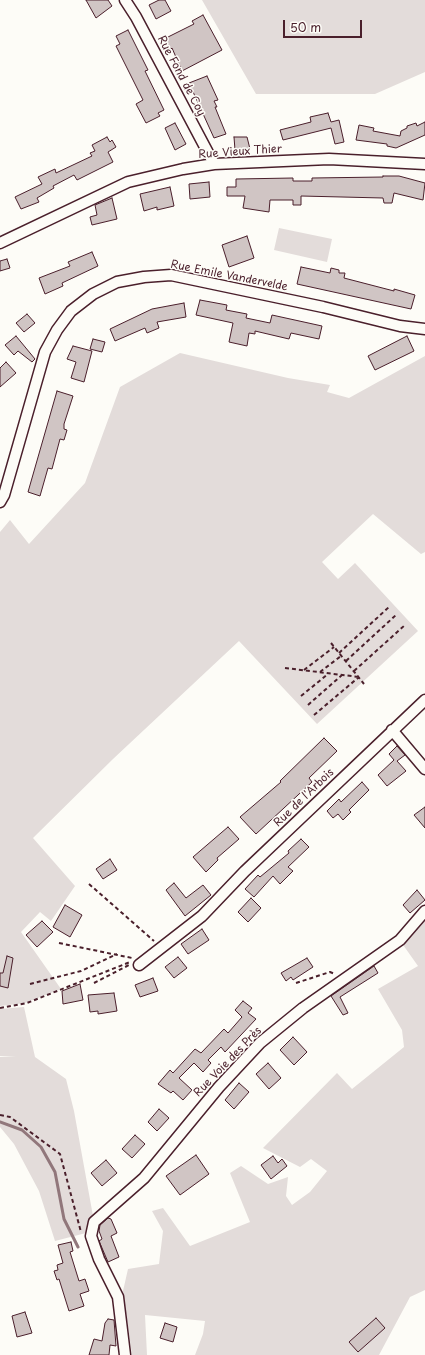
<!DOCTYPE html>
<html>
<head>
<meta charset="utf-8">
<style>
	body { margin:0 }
	#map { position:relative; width:425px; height:1355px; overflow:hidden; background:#fdfcf7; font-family:"Playpen Sans",sans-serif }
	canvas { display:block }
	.scale { position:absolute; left:283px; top:20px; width:79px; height:18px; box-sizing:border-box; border:2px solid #4a1f2b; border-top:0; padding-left:5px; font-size:12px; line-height:14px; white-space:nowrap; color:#4a1f2b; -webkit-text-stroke:3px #fdfcf7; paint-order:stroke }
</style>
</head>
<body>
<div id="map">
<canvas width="425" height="1355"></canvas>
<div class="scale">50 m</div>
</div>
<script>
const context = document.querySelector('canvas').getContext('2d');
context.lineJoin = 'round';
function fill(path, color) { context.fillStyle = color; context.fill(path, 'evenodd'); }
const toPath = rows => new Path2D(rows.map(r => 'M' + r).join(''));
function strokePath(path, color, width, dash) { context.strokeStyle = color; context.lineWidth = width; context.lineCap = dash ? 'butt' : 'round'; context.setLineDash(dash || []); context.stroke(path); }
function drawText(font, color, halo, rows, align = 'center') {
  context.font = font + ' "Playpen Sans",sans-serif'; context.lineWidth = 3; context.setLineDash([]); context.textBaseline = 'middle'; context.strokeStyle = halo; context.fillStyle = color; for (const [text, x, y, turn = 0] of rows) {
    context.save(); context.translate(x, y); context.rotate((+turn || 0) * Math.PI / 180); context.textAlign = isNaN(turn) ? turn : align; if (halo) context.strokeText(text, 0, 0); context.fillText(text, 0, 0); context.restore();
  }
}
const green = toPath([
	[202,0,425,0,425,72,375,94,256,94],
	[279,228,332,239,327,262,274,250],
	[180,353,288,378,330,385,327,392,349,398,425,356,425,552,421,554,373,514,322,562,338,579,355,563,418,631,317,724,239,641,113,759,33,838,75,886,51,921,40,912,21,932,61,989,25,1003,0,1006,0,532,10,520,29,544,85,483,120,387],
	[425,916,425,1290,410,1297,379,1355,195,1355,203,1334,205,1321,145,1315,147,1355,132,1355,123,1291,128,1269,159,1264,163,1231,152,1211,163,1208,190,1246,250,1222,230,1173,241,1166,268,1184,288,1177,286,1196,292,1205,310,1192,327,1171,311,1159,300,1167,263,1148,337,1073,352,1089,404,1047,402,1030,378,989,418,966,401,942],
	[24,1007,35,1057,66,1079,74,1111,93,1216,86,1233,55,1241,39,1191,14,1144,0,1127,0,1057,16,1056,0,1056,0,1009]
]);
const stream = toPath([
	[0,1122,22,1130,41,1147,55,1172,64,1219,78,1247]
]);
const building = toPath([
	[86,0,108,0,112,6,96,18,86,0],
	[159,0,165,0,171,11,156,19,149,5,159,0],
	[203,15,222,50,182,71,172,48,170,50,164,39,194,24,192,21,203,15],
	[128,30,148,70,145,71,164,110,158,113,160,116,146,123,136,104,143,100,116,46,120,44,116,36,128,30],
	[207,76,218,100,214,101,217,107,215,107,226,134,214,138,189,83,207,76],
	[328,113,331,122,339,120,344,142,335,144,331,128,283,140,280,130,311,122,310,117,328,113],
	[425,122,425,135,396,148,387,146,387,144,356,140,359,125,374,128,373,131,400,136,401,131,407,128,407,126,416,123,417,126,425,122],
	[175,123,186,144,175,150,165,128,175,123],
	[107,137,110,142,112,140,116,147,108,152,113,162,77,180,74,175,53,186,54,188,37,198,39,202,21,209,15,197,42,184,38,177,55,169,56,173,92,156,90,153,95,151,92,145,107,137],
	[234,137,247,137,250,149,235,150,234,137],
	[383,176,399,176,425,183,423,200,394,193,392,203,384,203,383,198,301,196,301,205,293,205,293,200,270,200,269,212,243,208,245,196,227,196,227,187,236,187,236,179,293,178,293,181,312,181,312,178,383,177,383,176],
	[209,182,210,197,190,199,189,184,209,182],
	[170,187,174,206,157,210,157,207,144,211,140,194,170,187],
	[112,198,117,219,92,225,90,217,97,215,95,205,112,198],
	[247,236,254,258,229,267,222,245,247,236],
	[92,252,98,266,62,283,63,286,45,294,39,278,70,266,68,262,92,252],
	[7,259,10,268,0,271,0,261,7,259],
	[301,267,330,273,331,268,339,270,339,273,345,273,344,278,394,291,394,289,415,295,411,309,297,284,301,267],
	[200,300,227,305,226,310,247,314,246,318,270,323,272,315,322,326,319,339,291,333,289,339,255,331,255,334,249,333,247,346,229,342,233,323,196,315,200,300],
	[184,303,186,317,157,322,159,328,147,333,145,328,115,341,110,329,152,309,184,303],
	[27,314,35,323,24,332,16,323,27,314],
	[16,336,35,359,32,362,18,351,14,355,5,345,16,336],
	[407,336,414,351,375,370,368,356,407,336],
	[93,339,105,342,102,352,90,349,93,339],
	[73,346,92,351,84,382,71,378,76,362,67,359,73,346],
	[6,362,16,373,0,387,0,368,6,362],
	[57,391,73,396,64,424,64,429,67,430,64,440,60,439,52,469,48,468,40,496,28,492,57,391],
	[324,738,337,751,309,778,312,782,256,834,240,817,281,782,280,781,324,738],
	[397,746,405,755,397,761,406,771,387,786,378,775,394,760,389,754,397,746],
	[362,782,369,790,349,810,351,812,343,820,338,814,333,818,327,811,339,799,341,802,362,782],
	[425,807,425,828,414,815,425,807],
	[228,827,239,839,217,858,218,860,206,872,193,857,228,827],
	[301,839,309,847,288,867,293,871,280,884,273,876,254,897,245,889,258,875,260,877,289,853,288,851,301,839],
	[110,859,117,870,103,879,96,869,110,859],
	[174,883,186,898,203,885,211,895,185,916,166,890,174,883],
	[417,890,425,900,410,913,403,905,417,890],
	[251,898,261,908,248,922,238,912,251,898],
	[65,905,82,915,70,937,53,927,65,905],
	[42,921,53,932,37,947,26,935,42,921],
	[202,929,209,940,188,954,181,944,202,929],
	[7,956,13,958,8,988,0,986,0,973,3,973,7,956],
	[178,957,187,968,174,978,165,967,178,957],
	[307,958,313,967,293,980,291,977,286,981,281,973,307,958],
	[374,966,378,973,340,997,348,1013,343,1015,331,996,374,966],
	[153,978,158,991,140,997,135,985,153,978],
	[80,984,83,1000,63,1004,62,991,80,984],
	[114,993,117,1011,98,1014,98,1011,90,1012,88,995,114,993],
	[243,1001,252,1008,248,1013,256,1019,225,1052,221,1047,208,1060,211,1063,203,1072,194,1063,179,1078,192,1090,183,1100,173,1091,171,1093,158,1084,170,1070,173,1073,195,1049,201,1053,224,1029,228,1033,242,1017,235,1010,243,1001],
	[293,1037,307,1052,294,1065,280,1050,293,1037],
	[268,1063,281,1078,269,1089,256,1074,268,1063],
	[239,1083,249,1092,234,1109,225,1100,239,1083],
	[159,1109,169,1118,157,1131,148,1122,159,1109],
	[135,1135,145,1144,132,1158,122,1149,135,1135],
	[196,1155,209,1174,180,1195,166,1176,196,1155],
	[273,1156,278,1163,282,1159,287,1166,271,1179,261,1165,273,1156],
	[106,1160,117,1173,102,1186,91,1173,106,1160],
	[108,1218,111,1219,117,1233,111,1236,119,1257,108,1262,99,1241,102,1239,99,1231,100,1225,108,1218],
	[71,1242,73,1251,70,1252,79,1281,85,1279,89,1291,80,1294,84,1306,69,1311,59,1279,57,1280,54,1271,58,1270,57,1265,63,1263,58,1245,71,1242],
	[25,1312,32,1333,17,1337,12,1316,25,1312],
	[376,1318,385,1328,358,1352,349,1342,376,1318],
	[108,1319,114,1320,116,1346,110,1345,109,1355,89,1355,94,1339,102,1341,105,1323,108,1319],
	[165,1323,177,1327,173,1342,160,1338,165,1323]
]);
const path = toPath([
	[331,643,364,684],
	[339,653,389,607],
	[346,661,396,615],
	[285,668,359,677],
	[304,670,334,647],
	[354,671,405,625],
	[320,672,341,656],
	[301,696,328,674],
	[308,705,342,675],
	[314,715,359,677],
	[89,884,154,941],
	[59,943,132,958],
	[94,983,129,965],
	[296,983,330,972,335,974],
	[30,984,81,971,117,954],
	[0,1008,27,1003,130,962],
	[0,1115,10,1117,60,1154,81,1232]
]);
const minor = toPath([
	[125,0,136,17,214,164],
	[0,243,128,182,183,169,214,164,329,159,425,164],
	[0,502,4,495,45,352,57,330,71,311,93,294,117,282,144,277,171,275,323,307,400,326,425,329],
	[392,730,425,769],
	[139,965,202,916,245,871,425,700],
	[125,1355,118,1297,99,1259,91,1236,94,1222,144,1178,219,1087,260,1043,303,1008,400,940,425,911]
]);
const streetNames = [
	["Rue Fond de Coy",181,76,62],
	["Rue Vieux Thier",240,152,-4],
	["Rue Emile Vandervelde",229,276,11],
	["Rue de l'Arbois",304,798,-44],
	["Rue Voie des Près",228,1062,-46]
];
fill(green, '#e3dcda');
strokePath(stream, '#91777b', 3);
fill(building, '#d0c5c4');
strokePath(building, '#4a1f2b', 1);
strokePath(minor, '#4a1f2b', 13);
strokePath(path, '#4a1f2b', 2, [4, 3]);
strokePath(minor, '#fdfcf7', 10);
drawText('11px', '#4a1f2b', '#fdfcf7', streetNames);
</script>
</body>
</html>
